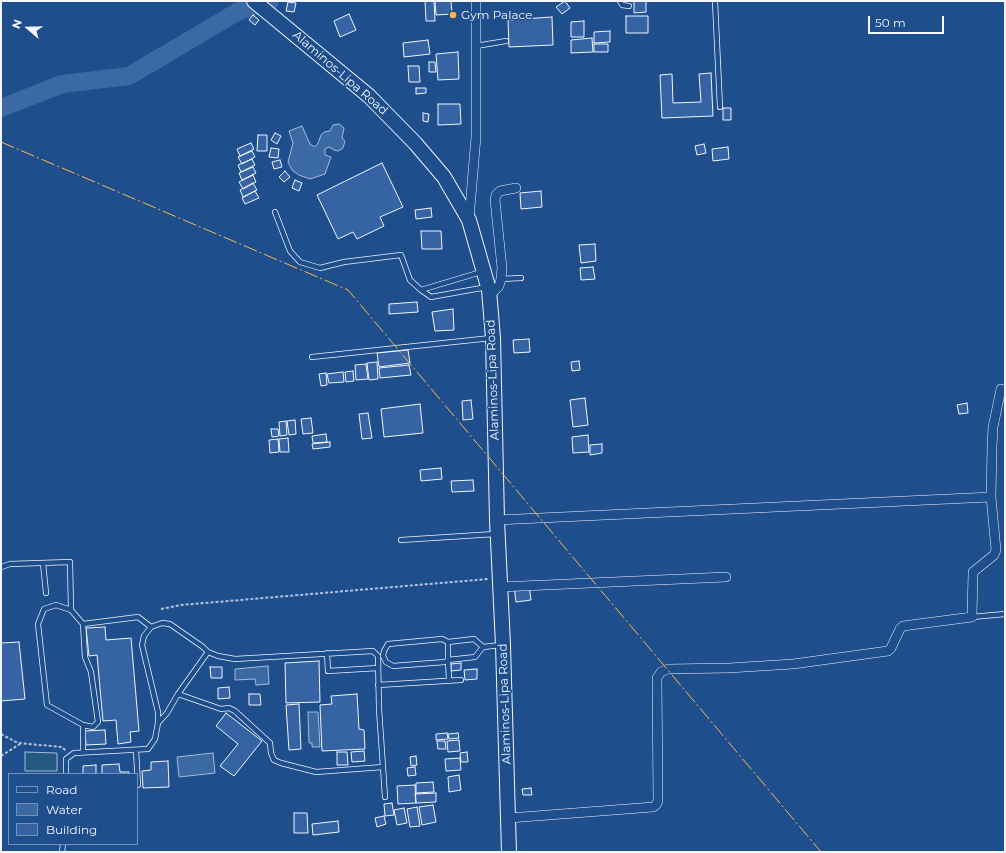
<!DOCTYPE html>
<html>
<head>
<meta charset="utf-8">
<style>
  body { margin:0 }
  #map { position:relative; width:1006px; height:853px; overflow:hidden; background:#1f4e8c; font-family:Montserrat,sans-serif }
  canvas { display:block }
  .frame { position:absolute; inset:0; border:2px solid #f2f6ff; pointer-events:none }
  .legend { position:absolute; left:8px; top:773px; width:130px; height:72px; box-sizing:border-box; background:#1f4e8c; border:1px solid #7391ba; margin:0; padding:5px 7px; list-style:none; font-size:12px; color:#f2f6ff }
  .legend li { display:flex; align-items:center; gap:8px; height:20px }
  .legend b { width:20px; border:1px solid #7391ba }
  .north { position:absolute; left:8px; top:8px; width:40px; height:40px; -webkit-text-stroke:3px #1f4e8c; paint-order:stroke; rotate:290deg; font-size:11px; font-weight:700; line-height:16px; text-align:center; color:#f2f6ff }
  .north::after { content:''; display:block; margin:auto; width:14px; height:18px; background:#f2f6ff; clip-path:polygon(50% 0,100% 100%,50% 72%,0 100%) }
  .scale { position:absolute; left:868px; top:16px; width:76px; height:18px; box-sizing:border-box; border:2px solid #f2f6ff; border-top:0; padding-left:5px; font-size:12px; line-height:14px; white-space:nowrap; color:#f2f6ff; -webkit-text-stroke:3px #1f4e8c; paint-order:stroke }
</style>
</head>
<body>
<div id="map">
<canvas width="1006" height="853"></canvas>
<div class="frame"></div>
<ul class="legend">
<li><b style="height:5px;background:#1f4e8c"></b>Road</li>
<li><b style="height:11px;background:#3b69a3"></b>Water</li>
<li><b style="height:11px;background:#3563a3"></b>Building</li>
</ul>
<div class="north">N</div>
<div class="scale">50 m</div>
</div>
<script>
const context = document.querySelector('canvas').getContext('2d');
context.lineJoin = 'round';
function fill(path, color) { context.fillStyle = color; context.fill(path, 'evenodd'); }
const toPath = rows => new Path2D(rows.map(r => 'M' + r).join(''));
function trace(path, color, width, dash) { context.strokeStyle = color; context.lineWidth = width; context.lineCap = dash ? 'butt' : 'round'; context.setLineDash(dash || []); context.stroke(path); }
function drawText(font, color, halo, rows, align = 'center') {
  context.font = font + ' Montserrat,sans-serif'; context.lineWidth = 3; context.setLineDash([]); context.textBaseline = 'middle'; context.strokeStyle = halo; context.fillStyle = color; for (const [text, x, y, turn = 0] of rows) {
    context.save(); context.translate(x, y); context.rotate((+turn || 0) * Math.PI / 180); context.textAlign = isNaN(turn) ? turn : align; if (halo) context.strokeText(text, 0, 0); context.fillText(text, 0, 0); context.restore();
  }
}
const green = toPath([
  [25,752,57,753,57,771,25,771,25,752]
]);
const water = toPath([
  [339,124,344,128,342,138,345,141,343,148,338,151,334,150,329,147,325,149,325,155,331,157,325,174,310,179,299,175,292,170,288,162,293,143,289,131,302,126,310,144,315,147,318,143,321,135,324,132,330,131,333,125,339,124],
  [268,666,269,684,256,685,255,679,235,680,235,669,268,666],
  [308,712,318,712,320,747,312,747,312,743,309,743,308,712],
  [213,753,215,773,179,777,177,757,213,753]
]);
const river = toPath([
  [1,108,62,84,129,76,237,12,270,1]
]);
const building = toPath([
  [425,1,434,1,435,21,426,21,425,1],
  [435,1,451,1,452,14,436,15,435,1],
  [565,1,570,8,562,14,556,7,565,1],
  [634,1,646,1,646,12,634,13,634,1],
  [288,2,296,3,294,12,286,11,288,2],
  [349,14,356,30,340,37,334,21,349,14],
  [253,15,259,20,255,25,249,20,253,15],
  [626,16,648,16,648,33,626,33,626,16],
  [552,17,553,45,509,47,508,20,552,17],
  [584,21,584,37,571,37,571,22,584,21],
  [610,31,610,42,594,43,594,32,610,31],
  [592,38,593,52,571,53,571,40,592,38],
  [428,40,430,54,404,57,403,43,428,40],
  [594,44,608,44,608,52,594,52,594,44],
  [458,52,459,79,438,80,436,54,458,52],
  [429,62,435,62,436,72,429,72,429,62],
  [408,66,419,66,420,82,409,82,408,66],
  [711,73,713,116,662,118,660,75,672,74,673,103,701,102,699,74,711,73],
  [416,88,426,88,426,93,416,94,416,88],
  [438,104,460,104,461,124,438,125,438,104],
  [723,108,731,108,731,120,723,120,723,108],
  [423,113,429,114,428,122,423,121,423,113],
  [275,133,281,136,277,144,271,140,275,133],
  [258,135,267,135,267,151,257,151,258,135],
  [251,143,254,149,240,156,237,149,251,143],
  [704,144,706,153,697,155,695,146,704,144],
  [728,147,729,159,713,161,712,149,728,147],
  [271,148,279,149,278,158,269,157,271,148],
  [252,151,255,157,242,164,238,157,252,151],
  [252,159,255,165,241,172,238,165,252,159],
  [280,160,282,167,274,169,272,162,280,160],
  [382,163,403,207,380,217,384,226,357,239,353,232,338,239,317,195,382,163],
  [253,167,256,173,242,180,239,173,253,167],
  [285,171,290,177,284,182,279,177,285,171],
  [253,175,256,182,243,189,239,182,253,175],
  [295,180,302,183,299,191,292,188,295,180],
  [253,183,257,190,243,197,240,190,253,183],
  [255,191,259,198,245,204,242,198,255,191],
  [541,191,542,207,521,209,520,193,541,191],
  [431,208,432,217,416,219,415,210,431,208],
  [421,231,441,231,442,249,422,249,421,231],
  [595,244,596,261,581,263,579,245,595,244],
  [593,267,595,279,581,280,580,268,593,267],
  [417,302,418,312,389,314,389,304,417,302],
  [453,309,454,330,435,331,432,312,453,309],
  [529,339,530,352,514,353,513,340,529,339],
  [408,350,410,363,379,367,377,353,408,350],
  [579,361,580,370,572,371,571,362,579,361],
  [377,362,378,379,369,380,367,363,377,362],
  [366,364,368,379,356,380,355,365,366,364],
  [409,365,411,375,380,378,379,368,409,365],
  [353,371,354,381,346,382,345,372,353,371],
  [343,372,344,382,329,383,327,374,343,372],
  [326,373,327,385,321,386,319,374,326,373],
  [585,398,588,425,573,427,570,400,585,398],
  [471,400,473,419,463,420,462,401,471,400],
  [967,403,968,413,959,414,957,405,967,403],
  [420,404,423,433,384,437,381,409,420,404],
  [368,413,372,438,362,439,359,414,368,413],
  [311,418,313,433,303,434,301,419,311,418],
  [295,420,296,434,289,435,287,421,295,420],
  [286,421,287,435,280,436,279,422,286,421],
  [271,429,278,429,279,436,272,437,271,429],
  [326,434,327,442,313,443,312,436,326,434],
  [588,435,589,452,573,453,572,437,588,435],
  [288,438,289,452,280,452,279,439,288,438],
  [278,439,279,452,270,453,269,440,278,439],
  [330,442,330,447,313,449,312,444,330,442],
  [602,444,602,453,590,455,590,445,602,444],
  [441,468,442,479,421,481,420,470,441,468],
  [473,480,474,491,452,492,451,481,473,480],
  [529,585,531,600,516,602,514,586,529,585],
  [105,627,106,640,131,638,139,731,130,732,131,742,118,744,116,720,103,721,97,655,89,656,86,628,105,627],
  [19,642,25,699,1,701,1,643,19,642],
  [319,661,320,702,286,703,285,663,319,661],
  [461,663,461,670,451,671,451,664,461,663],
  [210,667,222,667,222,678,211,678,210,667],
  [477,669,477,679,465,680,464,670,477,669],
  [229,687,230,698,218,699,218,688,229,687],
  [249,694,260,694,261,705,249,705,249,694],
  [357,694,359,729,364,730,365,749,322,751,320,705,332,704,331,696,357,694],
  [299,704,301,749,289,750,286,705,299,704],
  [226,713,262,741,234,776,220,766,238,744,216,726,226,713],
  [105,730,106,744,86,745,85,731,105,730],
  [447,733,448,739,436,740,436,734,447,733],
  [458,733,459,738,449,739,448,734,458,733],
  [459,740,460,751,448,752,447,741,459,740],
  [437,741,445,741,446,749,438,749,437,741],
  [364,751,365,761,352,762,351,752,364,751],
  [337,752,347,752,348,765,337,765,337,752],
  [467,752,468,762,461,762,460,753,467,752],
  [416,756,417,765,411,766,410,757,416,756],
  [460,758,461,770,446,771,445,759,460,758],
  [168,761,169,787,143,788,142,771,151,770,151,762,168,761],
  [119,764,120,772,129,772,129,774,102,774,102,765,119,764],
  [96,765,96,774,83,774,83,766,96,765],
  [415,767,416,775,408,776,407,768,415,767],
  [459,775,461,790,449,792,448,777,459,775],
  [433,782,434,792,416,793,416,783,433,782],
  [415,785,416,803,398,804,397,786,415,785],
  [531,788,532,795,523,795,522,789,531,788],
  [436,793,436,802,416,803,415,794,436,793],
  [392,803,394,815,385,816,384,804,392,803],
  [433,805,436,822,422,825,419,807,433,805],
  [417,807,420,826,410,827,407,809,417,807],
  [404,808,407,823,397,825,394,810,404,808],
  [294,813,307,813,308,833,294,833,294,813],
  [384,816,386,824,377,827,375,818,384,816],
  [338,821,339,832,313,835,312,824,338,821]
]);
const path = toPath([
  [161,609,181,605,488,579],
  [1,734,18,743,62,747,66,751],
  [1,756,20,744]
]);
const service = toPath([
  [620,1,622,5,629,6],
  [715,1,720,107],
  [476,46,506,41],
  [275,212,290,251,300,262,320,268,344,262,401,255,410,280,421,290,481,272],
  [501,279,521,278],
  [421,290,431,297,487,287],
  [312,357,491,338],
  [401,540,495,534],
  [43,563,46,593],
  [1,567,10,564,70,562,71,610,83,624,138,617,151,627],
  [71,610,56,605,44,609,38,624,47,705,83,725,93,727,98,722,91,672,85,657,83,624],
  [972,617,1005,614],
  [442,639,448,642,448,660,445,662,393,666,386,662,383,656,384,651,388,644,442,639],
  [448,642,474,639,483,647,501,645],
  [327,653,328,671,378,668],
  [449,680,448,660,475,657,483,647],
  [378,685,461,680],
  [178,694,208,652],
  [83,725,83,752],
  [136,750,138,785],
  [383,767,385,797],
  [66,774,66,759,74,753,148,749,155,739,158,723,158,712,142,645,144,636,151,627,162,623,170,624,203,647,208,652,218,656,235,659,373,651,378,656,379,709,383,767,316,772,281,763,274,760,271,753,270,743,235,711,229,708,221,709,178,694,167,713,158,723],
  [62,852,63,844]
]);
const minor = toPath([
  [469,219,476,137,476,1],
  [489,296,499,286,501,279,502,268,495,200,496,195,500,191,516,188],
  [497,520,991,497],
  [500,587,726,577],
  [509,818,653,807,656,805,658,801,657,678,661,672,668,669,729,668,793,664,888,651,891,648,900,629,903,626,972,617,973,572,994,555,996,550,991,497,992,447,993,427,1001,389]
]);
const primary = toPath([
  [254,1,369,96,415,143,444,177,469,220,489,290,493,338,497,520,503,645,509,852]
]);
const power = toPath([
  [1,142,348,290,821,852]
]);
const markers = [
  [453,15,4,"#ffb74d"]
];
const poiNames = [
  ["Gym Palace",461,15]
];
const streetNames = [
  ["Alaminos-Lipa Road",340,73,41],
  ["Alaminos-Lipa Road",493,380,-92],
  ["Alaminos-Lipa Road",505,704,-92]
];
fill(green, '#245a82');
trace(green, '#a8bbd7', 1);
fill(water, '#3b69a3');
trace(water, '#a8bbd7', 1);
trace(river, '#3b69a3', 18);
fill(building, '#3563a3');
trace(building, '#f2f6ff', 1);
trace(service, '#f2f6ff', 6);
trace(minor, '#f2f6ff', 10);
trace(primary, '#f2f6ff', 16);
trace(path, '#b3c4dc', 2, [3, 2]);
trace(service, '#1f4e8c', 4.5);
trace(minor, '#1f4e8c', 9);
trace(primary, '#1f4e8c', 14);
trace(power, '#ffb74d', 1, [14, 3, 2, 3]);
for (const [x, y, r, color] of markers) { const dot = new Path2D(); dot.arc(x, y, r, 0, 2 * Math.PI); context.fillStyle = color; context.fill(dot); trace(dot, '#1f4e8c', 1.5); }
drawText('12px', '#f2f6ff', '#1f4e8c', poiNames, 'left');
drawText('12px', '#f2f6ff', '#1f4e8c', streetNames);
</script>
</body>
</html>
